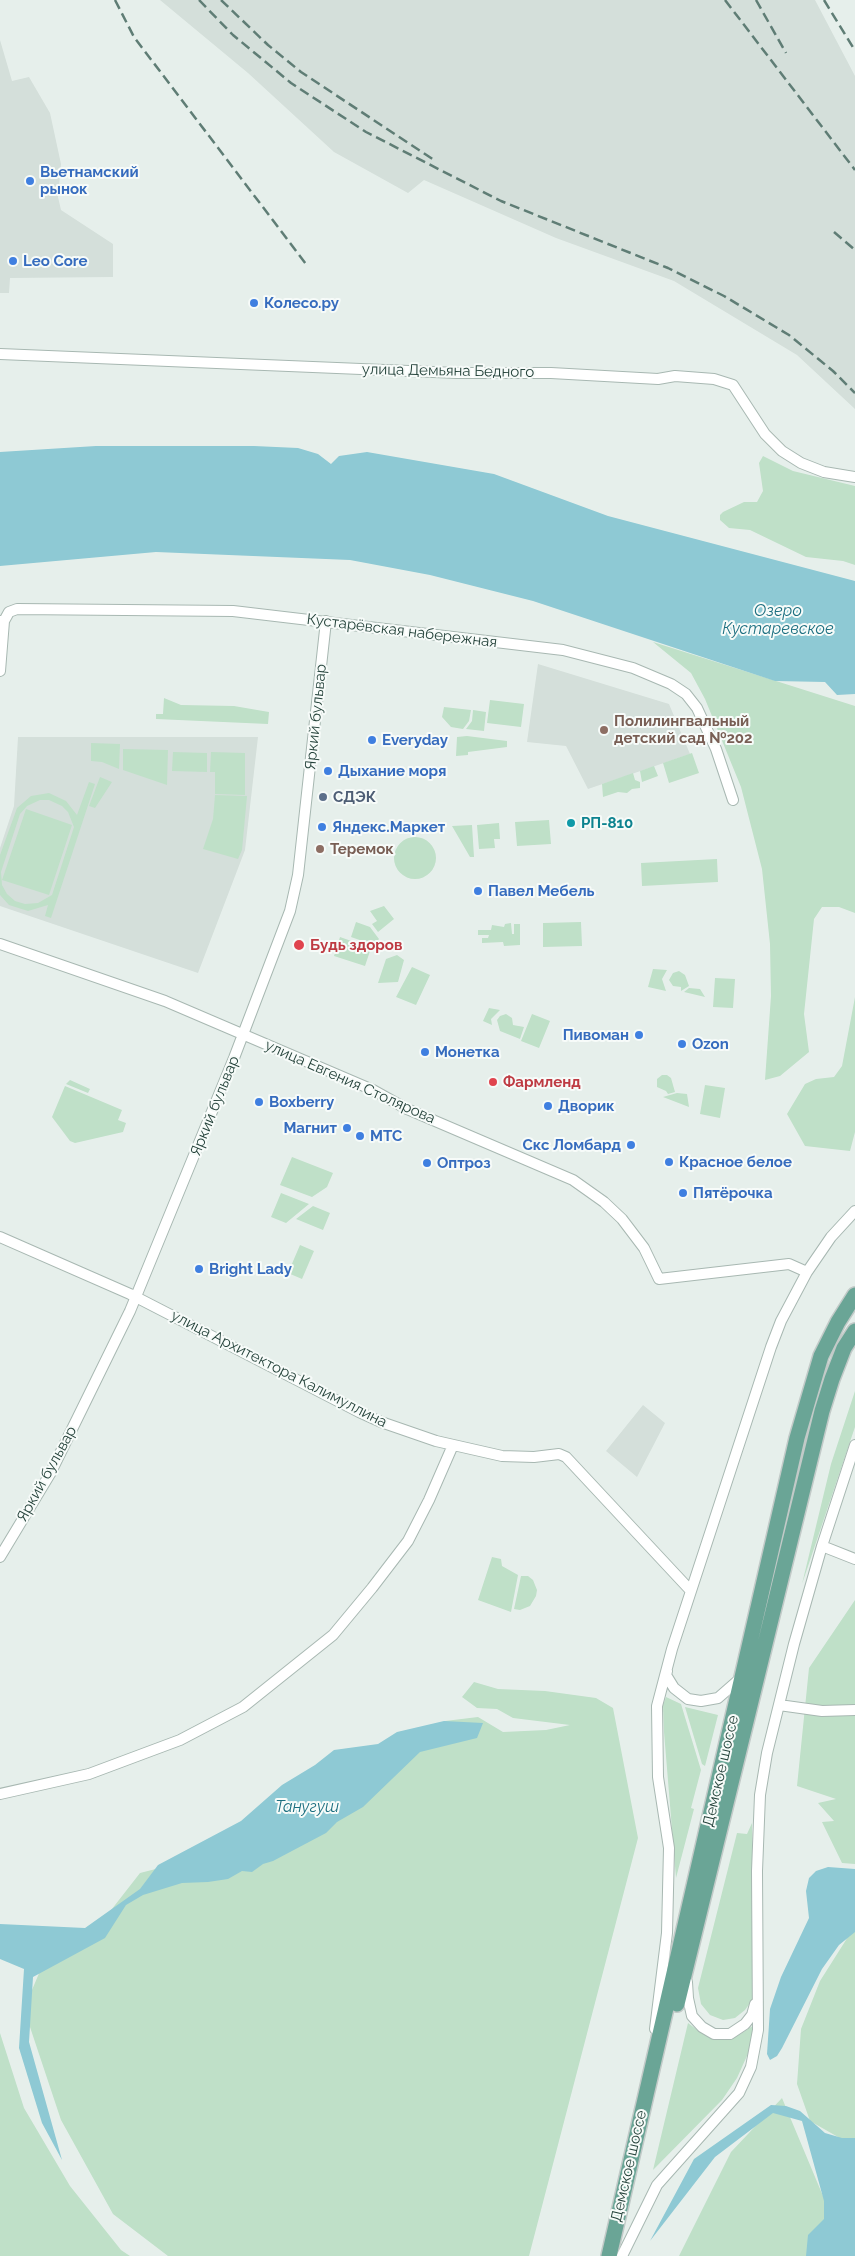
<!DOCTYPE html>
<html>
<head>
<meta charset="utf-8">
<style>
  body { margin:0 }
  canvas { display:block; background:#e6efeb }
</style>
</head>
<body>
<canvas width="855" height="2256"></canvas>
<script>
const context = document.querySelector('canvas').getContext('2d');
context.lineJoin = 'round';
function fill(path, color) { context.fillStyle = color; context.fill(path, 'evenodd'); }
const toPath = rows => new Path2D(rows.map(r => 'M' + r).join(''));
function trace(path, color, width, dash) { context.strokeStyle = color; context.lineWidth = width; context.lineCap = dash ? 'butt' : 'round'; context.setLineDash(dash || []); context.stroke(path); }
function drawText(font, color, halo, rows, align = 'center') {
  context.font = font + ' Raleway,sans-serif'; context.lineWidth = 4; context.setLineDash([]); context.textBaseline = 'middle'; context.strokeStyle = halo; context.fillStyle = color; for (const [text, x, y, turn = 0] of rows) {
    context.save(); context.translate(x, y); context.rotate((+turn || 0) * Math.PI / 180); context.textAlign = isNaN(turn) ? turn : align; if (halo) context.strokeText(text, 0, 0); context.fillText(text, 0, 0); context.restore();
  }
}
const built = toPath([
  [160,0,815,0,855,76,855,409,797,355,674,281,556,238,424,180,408,193,334,152,248,73],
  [0,40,12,81,29,77,50,113,61,164,58,197,61,210,113,244,113,277,10,278,9,293,0,293],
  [538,664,669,704,690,754,588,789,566,746,527,742],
  [18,737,258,737,245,850,198,973,0,906,0,848,14,806],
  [643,1405,665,1423,637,1477,606,1451]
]);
const green = toPath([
  [763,456,793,471,855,486,855,565,843,561,806,557,750,530,729,528,720,520,720,515,723,512,744,502,757,502,763,491,759,463],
  [653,642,855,706,855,913,839,907,822,907,814,919,804,1014,809,1052,780,1076,765,1080,771,996,770,944,762,869,741,787,705,699,691,673],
  [164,698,181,705,234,706,263,711,269,712,268,724,156,719,156,714,163,714],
  [490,700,524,704,521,727,487,723],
  [444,707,471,710,469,721,463,729,451,727,442,717],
  [473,710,486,712,484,731,466,729,472,721],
  [467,736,507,741,507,747,468,752,468,755,456,756,457,737],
  [91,743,120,744,119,769,102,762,91,761],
  [123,749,168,750,167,785,123,770],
  [173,752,207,753,207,772,172,771],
  [211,752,245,753,245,795,215,794,215,772,210,772],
  [692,753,699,773,669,783,663,763],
  [654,766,658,776,642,782,640,771],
  [633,773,635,780,640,782,640,788,632,789,627,793,618,792,603,797,602,784],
  [100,777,112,782,95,808,89,806],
  [89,782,95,784,51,918,45,916,48,905,28,911,9,905,0,895,0,855,17,808,31,796,49,793,66,801,77,815],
  [40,800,49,800,62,806,68,812,74,827,52,895,38,903,25,904,15,901,7,894,2,885,1,872,20,814,27,806],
  [215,795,247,796,242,850,238,859,203,849,213,819],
  [26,809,72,825,49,895,2,880],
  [549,820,551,844,517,846,515,822],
  [499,823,500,839,494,839,495,848,479,849,477,825],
  [472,825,474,857,470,857,452,826],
  '394 858a21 21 0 1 1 42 0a21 21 0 1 1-42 0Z',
  [717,859,718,882,642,886,641,863],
  [384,906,394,919,378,932,372,924,377,921,370,911],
  [356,922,370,927,379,939,374,945,351,937],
  [581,922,582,946,543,947,543,923],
  [511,923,512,934,514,934,514,924,520,924,520,945,504,946,503,942,482,943,482,938,488,938,489,935,478,935,478,930,491,930,492,925,504,927,505,924],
  [340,937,371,948,365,966,334,956],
  [397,955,404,960,398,982,378,983,386,959],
  [412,967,430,975,416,1005,396,997],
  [653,969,667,970,662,979,666,991,648,987],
  [679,971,685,975,689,986,681,991,681,987,673,986,669,980,673,973],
  [715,978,735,979,733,1008,713,1007],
  [689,988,700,989,705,997,684,992],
  [855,997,855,1132,850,1151,805,1146,787,1114,805,1084,816,1079,834,1077,842,1066],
  [489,1008,500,1010,491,1019,492,1025,483,1021],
  [506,1014,512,1018,513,1025,524,1027,520,1039,500,1031,497,1020,500,1016],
  [532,1014,550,1021,539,1048,521,1041],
  [662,1075,667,1075,671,1078,675,1092,668,1094,666,1091,657,1087,657,1079],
  [70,1080,90,1089,88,1093,66,1084],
  [705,1085,725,1088,720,1118,700,1114],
  [65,1086,122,1110,118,1120,126,1123,123,1132,75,1143,70,1141,52,1117],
  [677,1093,687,1094,689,1107,663,1097],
  [292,1157,333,1173,327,1187,312,1197,280,1185],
  [281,1193,309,1204,286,1223,271,1217],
  [313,1206,330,1213,323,1230,296,1219],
  [300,1245,314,1251,302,1279,288,1273],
  [855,1391,855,1427,802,1584,831,1464],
  [492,1557,501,1559,502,1566,518,1575,511,1612,478,1600],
  [521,1576,528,1576,533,1580,537,1590,536,1596,530,1606,520,1610,514,1609],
  [855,1600,855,1864,842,1863,822,1822,834,1821,818,1803,836,1799,797,1786,809,1668],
  [474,1682,498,1689,545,1691,596,1698,613,1708,638,1838,529,2256,168,2256,113,2214,61,2120,24,2009,53,1940,101,1923,140,1873,242,1847,445,1721,478,1717,503,1732,546,1730,570,1725,513,1718,497,1709,477,1708,462,1697],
  [666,1697,681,1704,701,1770,691,1808,694,1809,676,1878,664,1732,663,1705],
  [685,1707,718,1715,705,1766,702,1764],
  [752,1823,753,1999,745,2010,735,2018,723,2020,710,2015,701,2004,698,1988,737,1833,747,1834],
  [851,1932,855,1932,855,2140,845,2141,810,2121,797,2084,801,2029,820,1981],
  [688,2023,700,2032,715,2038,739,2035,754,2025,751,2047,737,2078,722,2100,653,2170],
  [0,2033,24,2108,70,2186,121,2250,130,2256,0,2256],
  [782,2098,828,2208,822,2236,807,2256,679,2256,731,2152]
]);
const water = toPath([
  [96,446,254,446,298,448,318,454,331,464,339,456,367,452,494,474,608,516,855,581,855,694,837,695,825,682,775,681,533,601,430,575,350,560,156,552,0,566,0,452],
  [444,1721,483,1723,477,1738,420,1752,363,1807,337,1822,326,1833,273,1861,263,1864,252,1872,242,1871,228,1879,208,1882,182,1883,143,1895,126,1905,105,1938,33,1977,29,2042,62,2160,42,2123,19,2048,24,1969,0,1959,0,1924,85,1928,140,1889,158,1865,241,1821,282,1785,315,1765,334,1750,378,1744,397,1732],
  [828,1867,855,1869,855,1932,839,1945,822,1969,782,2048,777,2056,770,2060,767,2054,770,2009,781,1977,809,1918,806,1891,809,1878,816,1871],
  [771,2105,786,2106,800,2111,825,2133,842,2138,855,2138,855,2256,806,2256,808,2235,824,2219,824,2201,802,2121,773,2113,715,2157,650,2241,694,2159]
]);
const minor = toPath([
  [0,354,457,373,551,373,658,379,675,376,714,379,733,385,765,434,782,451,801,463,824,472,855,477],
  [0,621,4,621,9,612,17,609,233,611,563,650,633,668,671,684,686,694,697,708,716,749,733,800],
  [0,671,4,621],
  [0,944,165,1001,373,1090,407,1109,573,1180,604,1202,622,1219,644,1248,659,1279,789,1264,807,1272],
  [0,1237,130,1294,359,1412,381,1422,436,1441,502,1456,534,1457,559,1454,566,1457,691,1591],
  [822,1546,855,1559],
  [0,1557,50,1474,130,1311,234,1058,290,911,298,875,326,621],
  [667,1671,666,1675,674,1688,688,1699,701,1701,718,1698,742,1677],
  [779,1705,822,1711,855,1710],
  [0,1794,89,1774,180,1740,243,1707,333,1635,372,1588,408,1541,429,1500,453,1445],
  [687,1982,688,1998,692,2016,702,2027,714,2034,730,2034,745,2024,752,2015,755,2004],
  [655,2029,667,1933,669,1848,658,1777,657,1706,672,1649,771,1347,781,1321,807,1272,831,1237,855,1211],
  [622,2256,657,2185,739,2093,751,2067,758,2030,757,1871,760,1795,767,1753,794,1644,822,1546,855,1445]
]);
const primary = toPath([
  [677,2004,822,1411,832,1379,844,1348,855,1331],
  [609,2256,797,1438,821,1356,838,1322,855,1295]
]);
const rail = toPath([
  [115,0,134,37,306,264],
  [199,0,233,35,291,83,366,132,501,201,668,268,724,296,789,335,833,371,855,393],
  [221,0,268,45,301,72,434,160],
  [725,0,855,170],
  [756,0,786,53],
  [824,0,854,49],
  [834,232,855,250]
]);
const markers = [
  [30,181,5,"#3f7fe0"],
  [13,261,5,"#3f7fe0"],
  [254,303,5,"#3f7fe0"],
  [604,730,5,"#8d6e63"],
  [372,740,5,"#3f7fe0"],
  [328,771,5,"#3f7fe0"],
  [323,797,5,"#5c6f8a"],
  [571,823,5,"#0f9aa8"],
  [322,827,5,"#3f7fe0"],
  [320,849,5,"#8d6e63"],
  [478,891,5,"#3f7fe0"],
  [299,945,6,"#e0444e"],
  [639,1035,5,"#3f7fe0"],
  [682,1044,5,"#3f7fe0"],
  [425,1052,5,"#3f7fe0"],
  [493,1082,5,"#e0444e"],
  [259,1102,5,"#3f7fe0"],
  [548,1106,5,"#3f7fe0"],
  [347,1128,5,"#3f7fe0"],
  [360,1136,5,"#3f7fe0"],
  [631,1145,5,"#3f7fe0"],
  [669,1162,5,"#3f7fe0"],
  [427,1163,5,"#3f7fe0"],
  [683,1193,5,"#3f7fe0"],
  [199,1269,5,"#3f7fe0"]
];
const shopNames = [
  ["Вьетнамский",40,172],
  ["рынок",40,189],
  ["Leo Core",23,261],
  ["Колесо.ру",264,303],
  ["Everyday",382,740],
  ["Дыхание моря",338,771],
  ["Яндекс.Маркет",332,827],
  ["Павел Мебель",488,891],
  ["Пивоман",629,1035,"right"],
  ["Ozon",692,1044],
  ["Монетка",435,1052],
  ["Boxberry",269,1102],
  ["Дворик",558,1106],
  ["Магнит",337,1128,"right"],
  ["МТС",370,1136],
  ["Скс Ломбард",621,1145,"right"],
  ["Красное белое",679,1162],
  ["Оптроз",437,1163],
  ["Пятёрочка",693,1193],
  ["Bright Lady",209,1269]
];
const streetNames = [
  ["улица Демьяна Бедного",448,371,1],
  ["Кустарёвская набережная",402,631,7],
  ["Яркий бульвар",316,717,-84],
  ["улица Евгения Столярова",350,1082,24],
  ["Яркий бульвар",215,1106,-68],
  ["улица Архитектора Калимуллина",279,1369,27],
  ["Яркий бульвар",47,1474,-61],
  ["Демское шоссе",721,1771,-77],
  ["Демское шоссе",629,2166,-77]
];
const educationNames = [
  ["Полилингвальный",614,721],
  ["детский сад №202",614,738],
  ["Теремок",330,849]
];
const serviceNames = [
  ["СДЭК",333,797]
];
const cultureNames = [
  ["РП-810",581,823]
];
const healthNames = [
  ["Будь здоров",310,945],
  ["Фармленд",503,1082]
];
const waterNames = [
  ["Озеро",778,611],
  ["Кустаревское",778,629],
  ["Танугуш",307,1807]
];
fill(built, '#d4dfda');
fill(green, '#bfe0c8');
fill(water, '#8ec9d4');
trace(minor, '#a8b8b2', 12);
trace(primary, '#c2cac8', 18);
trace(minor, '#fff', 10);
trace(primary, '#6aa596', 15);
trace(rail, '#5f7d75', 2.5, [10, 5]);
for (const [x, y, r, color] of markers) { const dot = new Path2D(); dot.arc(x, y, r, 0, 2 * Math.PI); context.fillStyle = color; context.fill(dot); trace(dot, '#f7fbf9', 2); }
drawText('bold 15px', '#366cbe', '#f7fbf9', shopNames, 'left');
drawText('15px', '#24423a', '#f7fbf9', streetNames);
drawText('bold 15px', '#785e54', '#f7fbf9', educationNames, 'left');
drawText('bold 15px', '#4e5e75', '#f7fbf9', serviceNames, 'left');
drawText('bold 15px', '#0d838f', '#f7fbf9', cultureNames, 'left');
drawText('bold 15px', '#be3a42', '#f7fbf9', healthNames, 'left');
drawText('italic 16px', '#1c6f80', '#f7fbf9', waterNames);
</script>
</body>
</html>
